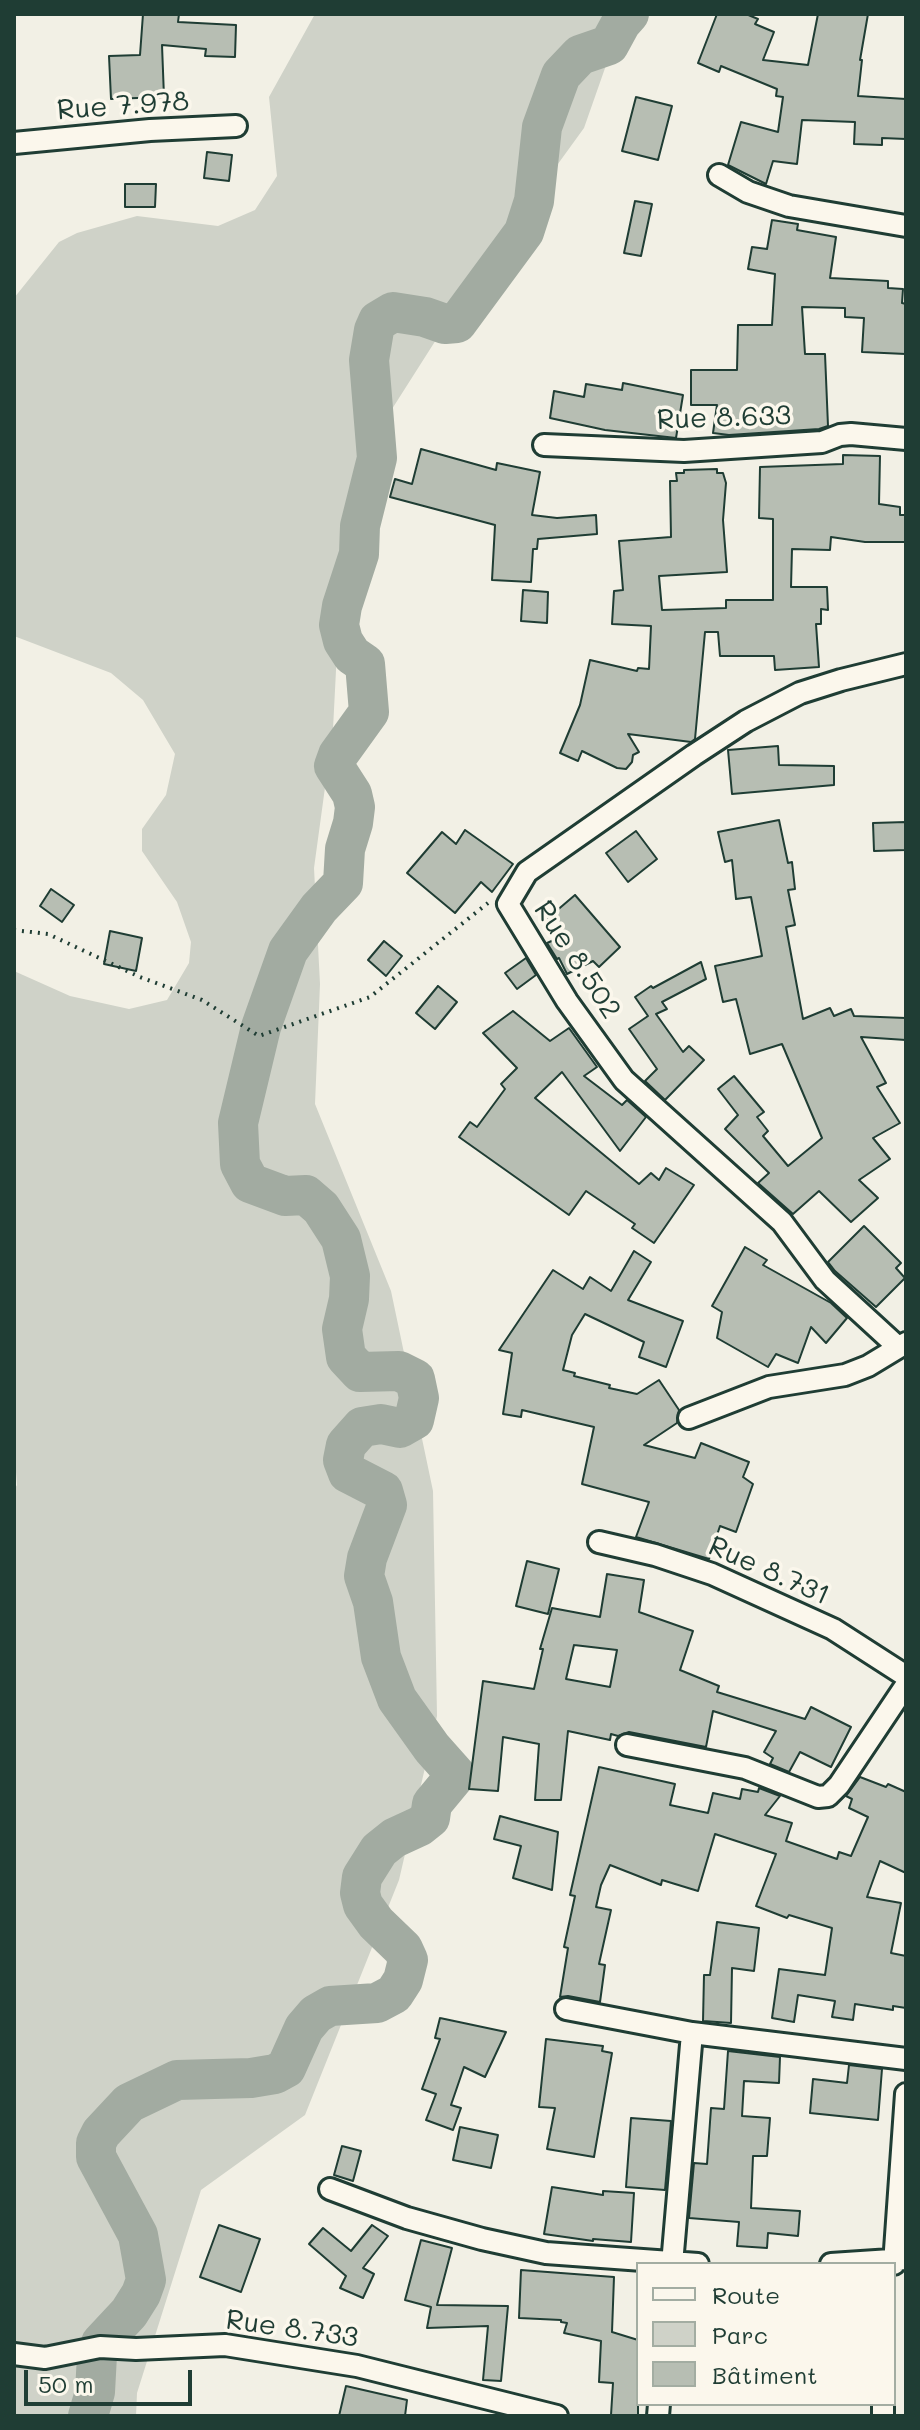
<!DOCTYPE html>
<html>
<head>
<meta charset="utf-8">
<style>
  body { margin:0 }
  #map { position:relative; width:920px; height:2430px; overflow:hidden; background:#f2f0e5; font-family:Mali,sans-serif }
  canvas { display:block }
  .frame { position:absolute; inset:0; border:16px solid #1f3d34; pointer-events:none }
  .legend { position:absolute; left:636px; top:2262px; width:260px; height:144px; box-sizing:border-box; background:#fbf7ec; border:2px solid #a3ada2; margin:0; padding:10px 14px; list-style:none; font-size:24px; color:#1f3d34 }
  .legend li { display:flex; align-items:center; gap:16px; height:40px }
  .legend b { width:40px; border:2px solid #a3ada2 }
  .scale { position:absolute; left:24px; top:2370px; width:168px; height:36px; box-sizing:border-box; border:4px solid #1f3d34; border-top:0; padding-left:10px; font-size:24px; line-height:28px; white-space:nowrap; color:#1f3d34; -webkit-text-stroke:6px #fbf7ec; paint-order:stroke }
</style>
</head>
<body>
<div id="map">
<canvas width="920" height="2430"></canvas>
<div class="frame"></div>
<ul class="legend">
<li><b style="height:10px;background:#fbf7ec"></b>Route</li>
<li><b style="height:22px;background:#cfd2c8"></b>Parc</li>
<li><b style="height:22px;background:#b7beb3"></b>Bâtiment</li>
</ul>
<div class="scale">50 m</div>
</div>
<script>
const context = document.querySelector('canvas').getContext('2d');
context.lineJoin = 'round';
function fill(path, color) { context.fillStyle = color; context.fill(path, 'evenodd'); }
const toPath = rows => new Path2D(rows.map(r => 'M' + r).join(''));
function trace(path, color, width, dash) { context.strokeStyle = color; context.lineWidth = width; context.lineCap = dash ? 'butt' : 'round'; context.setLineDash(dash || []); context.stroke(path); }
function drawText(font, color, halo, rows, align = 'center') {
  context.font = font + ' Mali,sans-serif'; context.lineWidth = 7; context.setLineDash([]); context.textBaseline = 'middle'; context.strokeStyle = halo; context.fillStyle = color; for (const [text, x, y, turn = 0] of rows) {
    context.save(); context.translate(x, y); context.rotate((+turn || 0) * Math.PI / 180); context.textAlign = isNaN(turn) ? turn : align; if (halo) context.strokeText(text, 0, 0); context.fillText(text, 0, 0); context.restore();
  }
}
const green = toPath([
  [315,14,624,14,584,128,476,277,392,409,342,553,333,729,314,868,320,984,315,1104,391,1291,433,1491,437,1716,399,1880,305,2115,201,2190,137,2393,136,2416,14,2416,14,1490,17,1485,14,1446,14,971,70,996,129,1009,167,1000,189,963,191,942,177,902,142,851,142,829,166,795,175,754,143,700,111,673,14,636,14,298,59,242,77,233,137,216,218,226,255,210,277,176,269,97]
]);
const river = toPath([
  [88,2416,95,2392,97,2355,101,2343,129,2313,141,2294,146,2280,138,2235,96,2157,96,2143,101,2133,129,2103,177,2080,251,2078,275,2074,286,2068,304,2028,316,2014,330,2006,377,2003,394,1994,403,1980,408,1960,403,1949,376,1923,363,1905,360,1893,362,1877,379,1850,394,1838,420,1826,430,1818,432,1804,456,1775,432,1748,397,1699,381,1657,373,1602,364,1576,367,1558,387,1505,383,1491,348,1473,343,1460,346,1445,362,1427,381,1424,400,1428,414,1420,419,1398,415,1379,399,1371,360,1372,346,1357,342,1329,349,1299,350,1276,341,1239,321,1208,306,1195,285,1196,250,1183,240,1164,238,1123,261,1027,288,951,319,908,343,883,345,849,353,823,355,807,352,794,334,766,338,755,369,712,365,664,352,655,343,641,339,625,342,606,359,554,360,526,377,458,369,360,374,330,378,321,393,312,425,317,445,324,457,323,524,232,534,201,542,127,561,75,580,55,609,45,621,23,629,14]
]);
const building = toPath([
  [143,14,179,14,178,22,236,25,235,57,205,56,206,49,162,45,164,97,111,99,109,56,140,55,143,14],
  [717,14,746,14,758,19,755,24,774,32,763,60,808,65,818,14,868,14,860,60,862,60,858,96,906,99,906,139,882,138,882,145,854,144,855,122,802,120,797,164,773,161,766,184,728,165,741,122,778,132,783,97,776,96,777,89,721,66,719,72,698,63,717,14],
  [636,97,672,106,658,160,622,151,636,97],
  [207,152,232,155,229,181,204,178,207,152],
  [125,184,156,184,155,207,125,207,125,184],
  [635,201,652,204,641,256,624,253,635,201],
  [772,220,798,224,797,230,836,237,830,278,888,281,888,288,903,289,902,303,906,304,906,354,862,352,864,318,845,317,845,308,802,307,805,354,825,354,828,426,819,429,729,435,713,433,717,405,691,405,691,370,737,370,738,325,772,325,775,274,748,269,752,247,767,249,772,220],
  [623,383,683,395,676,438,605,430,550,418,554,391,584,397,586,384,622,390,623,383],
  [421,449,496,470,497,463,540,472,532,515,557,518,596,515,597,534,538,539,537,549,533,549,531,582,492,580,495,525,390,497,395,479,412,484,421,449],
  [843,455,880,456,879,504,900,507,900,515,906,515,906,542,865,542,831,537,830,550,792,549,791,587,827,587,828,610,821,609,821,624,816,624,819,667,775,670,774,656,720,656,718,632,705,632,695,739,691,742,628,734,639,752,633,755,632,762,626,769,617,768,582,751,578,761,560,753,580,705,590,660,637,671,638,668,649,669,651,626,612,624,614,591,623,590,619,541,671,537,670,481,677,481,676,473,684,473,684,470,717,469,717,473,723,473,726,483,723,520,727,572,659,576,662,610,726,608,726,600,773,600,773,519,759,518,760,467,843,464,843,455],
  [523,590,548,592,547,623,521,621,523,590],
  [778,746,779,765,834,766,834,785,732,794,728,750,778,746],
  [779,820,788,863,792,862,795,889,788,890,795,925,786,927,803,1019,830,1008,834,1016,851,1009,854,1016,906,1018,906,1040,861,1037,886,1083,877,1087,900,1123,873,1138,890,1159,859,1180,878,1198,851,1222,819,1191,793,1214,758,1183,769,1173,725,1129,738,1115,718,1089,734,1076,764,1112,757,1117,768,1131,763,1136,788,1166,822,1138,782,1044,750,1054,736,999,723,1002,715,966,762,956,751,897,736,899,732,860,725,862,718,832,779,820],
  [906,822,906,850,874,851,873,823,906,822],
  [465,830,513,864,492,892,481,882,455,913,407,873,442,832,456,844,465,830],
  [636,831,657,859,628,882,606,853,636,831],
  [51,889,74,905,62,922,40,906,51,889],
  [575,895,620,947,599,967,593,961,567,974,559,958,557,959,547,943,561,937,548,918,575,895],
  [110,931,142,938,136,971,104,964,110,931],
  [384,941,402,956,386,976,368,960,384,941],
  [526,958,536,975,517,989,505,973,526,958],
  [701,962,706,979,662,1002,667,1009,656,1014,683,1052,689,1046,704,1060,665,1100,645,1081,657,1069,629,1029,648,1016,635,997,651,986,653,988,701,962],
  [438,986,457,1002,435,1029,416,1013,438,986],
  [513,1011,550,1041,569,1028,597,1067,584,1076,622,1105,627,1100,646,1117,620,1151,562,1072,535,1098,639,1184,651,1173,659,1180,666,1168,694,1185,654,1243,632,1228,635,1224,586,1191,569,1215,459,1137,470,1122,477,1127,505,1089,501,1084,517,1068,483,1033,513,1011],
  [864,1226,901,1263,896,1268,905,1278,876,1307,835,1271,828,1262,864,1226],
  [745,1247,767,1260,763,1265,831,1303,847,1318,826,1343,811,1327,798,1363,776,1354,768,1367,717,1338,722,1312,712,1306,745,1247],
  [634,1251,651,1262,628,1300,683,1321,666,1367,639,1357,644,1342,585,1314,572,1335,563,1370,575,1373,574,1376,610,1385,609,1388,637,1394,659,1380,679,1410,677,1423,644,1445,695,1458,701,1443,749,1462,743,1477,753,1484,736,1532,720,1526,709,1559,636,1537,649,1502,582,1484,594,1427,522,1410,521,1417,503,1414,512,1353,499,1350,553,1270,583,1289,590,1277,611,1291,634,1251],
  [527,1561,559,1569,548,1614,516,1606,527,1561],
  [607,1574,644,1580,639,1612,693,1631,680,1670,719,1686,717,1692,805,1719,811,1707,851,1727,831,1767,800,1752,789,1772,770,1764,773,1758,764,1752,776,1731,713,1711,706,1747,629,1732,618,1736,611,1734,610,1740,568,1731,561,1800,535,1800,539,1744,503,1737,498,1791,469,1789,483,1681,534,1689,543,1649,540,1649,552,1608,600,1617,607,1574],
  [574,1645,617,1650,610,1687,566,1679,574,1645],
  [599,1767,675,1784,670,1805,708,1813,713,1793,740,1799,742,1789,758,1792,759,1788,780,1796,765,1815,792,1823,786,1841,837,1859,839,1852,851,1856,868,1817,849,1808,852,1799,846,1796,860,1777,886,1787,888,1784,906,1792,906,1873,880,1861,867,1897,901,1903,891,1953,906,1956,906,2008,893,2006,893,2010,855,2004,853,2020,832,2017,835,2001,798,1995,794,2022,772,2018,779,1969,825,1975,832,1928,789,1915,787,1918,756,1906,776,1854,715,1834,698,1891,662,1880,661,1885,610,1865,601,1885,596,1907,611,1910,599,1964,605,1965,600,2002,568,1996,560,1997,568,1948,564,1947,575,1896,570,1895,599,1767],
  [500,1816,558,1832,552,1890,513,1878,521,1846,494,1839,500,1816],
  [717,1922,759,1928,754,1971,732,1968,731,2023,703,2021,704,1975,710,1975,717,1922],
  [440,2018,506,2032,485,2077,464,2067,451,2105,461,2108,453,2130,426,2120,436,2094,422,2089,440,2039,435,2038,440,2018],
  [546,2039,603,2046,602,2051,612,2053,594,2157,547,2149,555,2108,539,2107,546,2039],
  [728,2051,780,2057,779,2083,744,2081,742,2116,770,2118,767,2156,753,2156,751,2208,800,2211,798,2236,768,2233,767,2248,737,2246,739,2222,689,2218,694,2163,707,2164,711,2108,724,2109,728,2051],
  [849,2065,882,2069,878,2120,810,2113,813,2079,847,2083,849,2065],
  [631,2118,671,2121,665,2190,626,2187,631,2118],
  [460,2127,498,2135,491,2168,453,2160,460,2127],
  [342,2146,361,2151,353,2181,334,2175,342,2146],
  [552,2187,603,2195,603,2191,634,2193,631,2242,593,2239,593,2241,544,2234,552,2187],
  [219,2225,260,2239,241,2292,200,2277,219,2225],
  [372,2225,388,2236,363,2268,374,2274,363,2298,340,2288,346,2276,309,2244,323,2228,351,2251,372,2225],
  [421,2240,452,2248,437,2305,508,2306,501,2381,483,2380,488,2326,427,2328,431,2307,405,2300,421,2240],
  [521,2270,614,2277,612,2332,638,2340,638,2416,611,2415,613,2383,599,2382,601,2341,564,2333,567,2323,561,2322,561,2320,519,2318,521,2270],
  [346,2386,407,2400,405,2416,339,2416,346,2386]
]);
const path = toPath([
  [14,930,48,934,140,977,202,1000,259,1036,370,997,488,903]
]);
const street = toPath([
  [14,143,150,130,236,126],
  [719,175,748,192,789,206,906,226],
  [544,445,684,451,822,442,840,435,851,434,906,439],
  [898,1347,825,1280,782,1222,624,1080,567,1001,508,904,527,872,694,755,746,721,800,693,841,680,906,664],
  [689,1418,769,1387,845,1375,868,1366,906,1343],
  [599,1542,655,1555,712,1574,833,1629,906,1676],
  [627,1745,745,1768,818,1797,828,1796,839,1785,906,1685],
  [566,2009,692,2033,672,2264],
  [692,2033,906,2059],
  [330,2189,407,2218,482,2239,546,2253,698,2264],
  [831,2264,906,2259],
  [894,2264,906,2094],
  [14,2354,45,2358,100,2347,136,2349,225,2345,357,2366,557,2416],
  [658,2416,659,2404],
  [883,2416,883,2404]
]);
const streetNames = [
  ["Rue 7.978",123,106,-4],
  ["Rue 8.633",724,418,-2],
  ["Rue 8.502",577,960,57],
  ["Rue 8.731",769,1571,24],
  ["Rue 8.733",292,2329,8]
];
fill(green, '#cfd2c8');
trace(river, '#a2aba1', 40);
fill(building, '#b7beb3');
trace(building, '#1f3d34', 2);
trace(street, '#1f3d34', 26);
trace(path, '#1f3d34', 4, [2, 6]);
trace(street, '#fbf7ec', 20);
drawText('28px', '#1f3d34', '#fbf7ec', streetNames);
</script>
</body>
</html>
